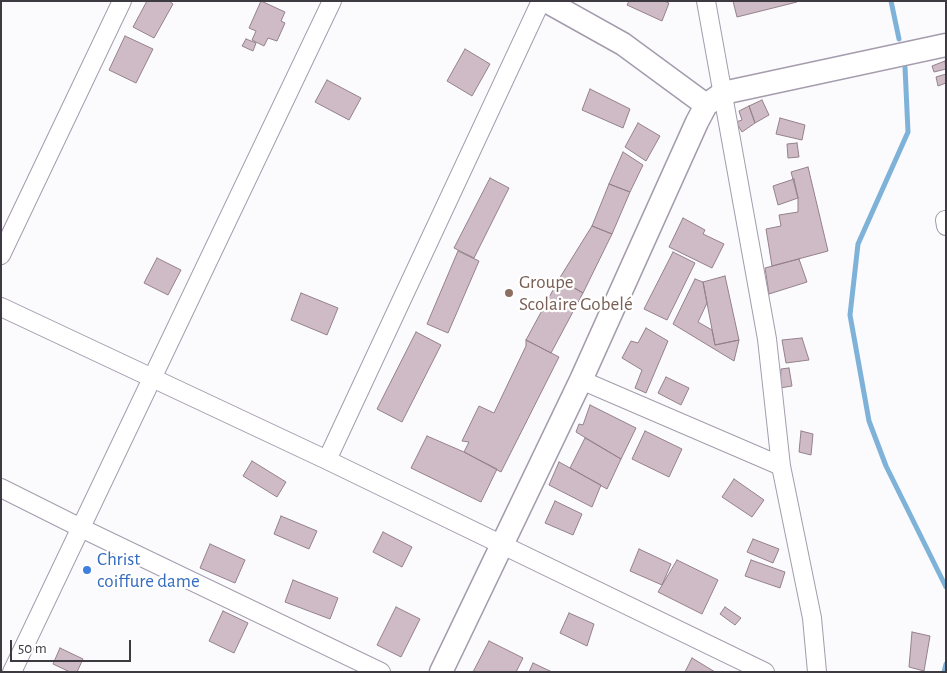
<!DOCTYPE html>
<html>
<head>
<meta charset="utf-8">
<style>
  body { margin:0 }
  #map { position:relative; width:947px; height:673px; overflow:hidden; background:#fbfafd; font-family:"Alegreya Sans",sans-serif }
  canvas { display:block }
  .frame { position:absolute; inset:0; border:2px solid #3d3a41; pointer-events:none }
  .scale { position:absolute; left:10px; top:640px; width:121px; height:22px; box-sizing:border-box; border:2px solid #3d3a41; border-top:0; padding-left:6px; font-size:15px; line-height:18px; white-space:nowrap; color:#3d3a41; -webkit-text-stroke:4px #fff; paint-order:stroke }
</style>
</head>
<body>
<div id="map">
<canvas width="947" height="673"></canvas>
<div class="frame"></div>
<div class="scale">50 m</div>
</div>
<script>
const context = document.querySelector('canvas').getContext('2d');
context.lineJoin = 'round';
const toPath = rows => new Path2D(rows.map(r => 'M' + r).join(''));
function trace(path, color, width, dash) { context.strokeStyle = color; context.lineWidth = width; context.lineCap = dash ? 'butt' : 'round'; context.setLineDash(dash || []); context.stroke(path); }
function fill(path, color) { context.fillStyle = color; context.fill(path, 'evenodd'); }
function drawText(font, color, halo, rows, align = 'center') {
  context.font = font + ' "Alegreya Sans",sans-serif'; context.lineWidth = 4.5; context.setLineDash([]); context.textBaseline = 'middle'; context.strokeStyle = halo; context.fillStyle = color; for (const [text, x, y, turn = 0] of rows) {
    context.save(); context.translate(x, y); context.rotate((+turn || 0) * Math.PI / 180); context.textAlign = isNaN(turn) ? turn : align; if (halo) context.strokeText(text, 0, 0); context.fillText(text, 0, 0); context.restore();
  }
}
const stream = toPath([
  [891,1,899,39],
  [905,67,908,132,858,244,850,315,869,421,886,466,946,587],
  [944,672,946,664]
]);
const building = toPath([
  [147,1,169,1,173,4,154,38,133,27,147,1],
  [261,1,285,12,281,21,285,23,277,41,268,38,264,46,252,40,256,31,249,28,261,1],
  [629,1,664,1,669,3,662,21,627,5,629,1],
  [733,1,797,1,797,2,737,17,733,1],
  [125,36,153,49,136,83,109,70,125,36],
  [246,39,256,43,253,51,242,46,246,39],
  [465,49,490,64,472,96,447,81,465,49],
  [945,61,946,69,934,72,932,66,945,61],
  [946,74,946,83,938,86,936,77,946,74],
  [327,80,361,98,349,120,315,102,327,80],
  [590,89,630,109,623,128,582,110,590,89],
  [762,100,769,115,755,123,749,106,762,100],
  [749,106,755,123,742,132,736,122,742,120,739,111,749,106],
  [780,118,805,125,802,140,776,134,780,118],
  [638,123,660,136,646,161,625,147,638,123],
  [797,143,799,157,788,158,787,144,797,143],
  [623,152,643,165,630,192,609,184,623,152],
  [808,167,828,251,772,266,766,229,781,226,779,215,798,212,798,198,791,172,808,167],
  [490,178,509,188,474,258,454,248,490,178],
  [794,179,798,198,778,205,773,186,794,179],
  [609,184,630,192,612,234,592,226,609,184],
  [683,218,705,230,703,234,724,244,712,268,669,247,683,218],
  [592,226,612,234,583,293,559,279,592,226],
  [458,251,479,261,448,333,427,324,458,251],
  [673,252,695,263,667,320,644,309,673,252],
  [157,258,181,270,168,295,144,283,157,258],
  [799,259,807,282,769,294,765,268,799,259],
  [725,276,739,340,715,345,703,282,725,276],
  [559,279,583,293,551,353,526,340,559,279],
  [695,279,703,282,707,303,698,322,712,330,715,345,739,340,734,361,673,324,695,279],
  [301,293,338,308,327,335,291,320,301,293],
  [646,328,668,341,646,393,635,388,642,370,622,358,631,341,638,343,646,328],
  [416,332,441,345,402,422,377,409,416,332],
  [802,338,809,360,786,363,782,340,802,338],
  [526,340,559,357,501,472,464,452,469,442,462,441,479,406,494,413,526,346,526,340],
  [789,368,792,386,780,388,781,369,789,368],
  [666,377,689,388,681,405,658,393,666,377],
  [590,405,636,428,621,459,576,432,579,424,583,425,590,405],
  [645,431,682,449,669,477,632,459,645,431],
  [801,431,813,434,811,455,799,452,801,431],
  [427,436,464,452,497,469,481,502,411,468,427,436],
  [585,438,621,459,607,489,570,468,585,438],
  [252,461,286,482,277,497,243,476,252,461],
  [559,462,601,485,592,507,549,485,559,462],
  [734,479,764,500,752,517,722,497,734,479],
  [555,501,582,514,573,535,545,523,555,501],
  [281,516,317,531,309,549,274,534,281,516],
  [383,532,412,547,402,567,373,552,383,532],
  [753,539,779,549,773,563,747,552,753,539],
  [210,544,245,560,235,583,200,568,210,544],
  [639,549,671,564,662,585,630,571,639,549],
  [677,560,718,580,702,614,658,592,677,560],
  [751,560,785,572,780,588,745,576,751,560],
  [293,580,338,598,330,619,285,602,293,580],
  [396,607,420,619,401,657,377,645,396,607],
  [725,607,741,618,735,625,720,614,725,607],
  [223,611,248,623,234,653,209,641,223,611],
  [569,613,594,624,587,646,560,633,569,613],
  [912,632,930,636,924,671,909,667,912,632],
  [489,641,523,658,516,672,473,672,489,641],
  [60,648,83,659,77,672,70,672,53,664,60,648],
  [692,658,715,672,685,672,692,658],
  [533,663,552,672,529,672,533,663]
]);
const minor = toPath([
  [706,1,767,339,781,466,812,618,817,672],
  [945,220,946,226],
  [1,255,122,1],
  [1,307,327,460,765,672],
  [581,380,781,466],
  [327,460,541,1],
  [1,488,81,528,381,672],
  [12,672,332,1]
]);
const tertiary = toPath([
  [546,1,623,44,706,105],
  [441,672,581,380,697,122,706,105,723,93,946,45]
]);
const markers = [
  [509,293,5,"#8d6e63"],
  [87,570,5,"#3f7fe0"]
];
const educationNames = [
  ["Groupe",519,282],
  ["Scolaire Gobelé",519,304]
];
const shopNames = [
  ["Christ",97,559],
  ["coiffure dame",97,581]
];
trace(stream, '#7fb2d8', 5);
fill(building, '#cfbbc5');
trace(building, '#94818b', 1);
trace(minor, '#a49cad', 20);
trace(tertiary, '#a49cad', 25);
trace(minor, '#fff', 18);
trace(tertiary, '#fff', 22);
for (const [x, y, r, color] of markers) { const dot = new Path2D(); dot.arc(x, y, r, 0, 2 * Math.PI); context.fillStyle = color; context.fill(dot); trace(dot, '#fff', 2); }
drawText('19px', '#785e54', '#fff', educationNames, 'left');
drawText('19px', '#366cbe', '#fff', shopNames, 'left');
</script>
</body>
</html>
